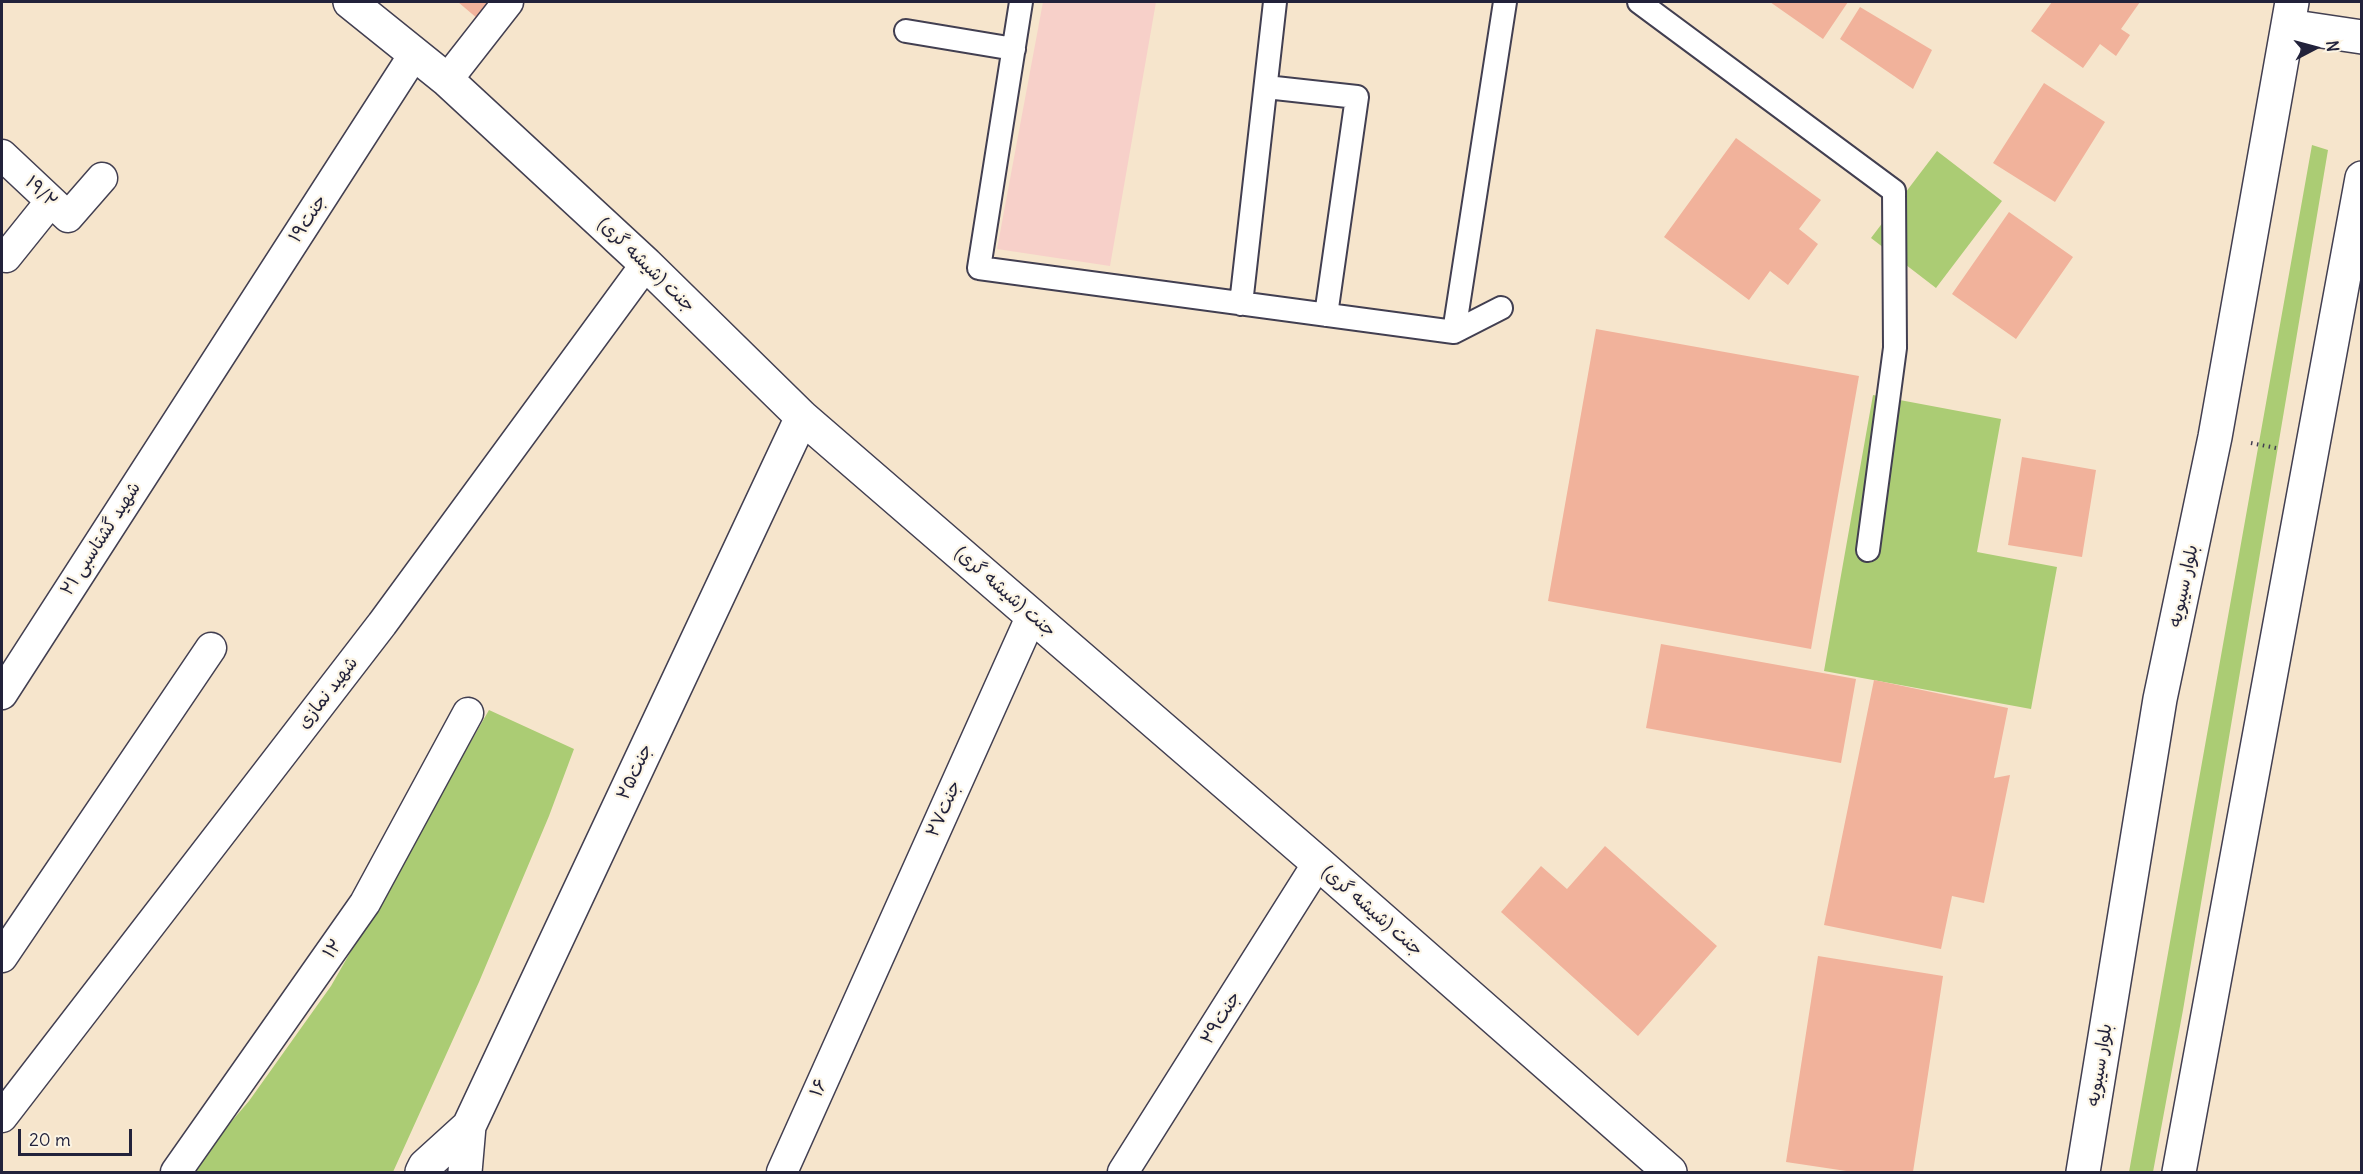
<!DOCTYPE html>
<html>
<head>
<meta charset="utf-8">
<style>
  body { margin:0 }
  #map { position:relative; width:2363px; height:1174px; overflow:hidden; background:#f6e5cc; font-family:Delius,sans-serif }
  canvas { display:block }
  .frame { position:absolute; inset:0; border:3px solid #22223b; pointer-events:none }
  .north { position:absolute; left:2285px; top:18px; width:60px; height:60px; -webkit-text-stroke:4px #fcf5e5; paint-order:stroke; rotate:84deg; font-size:16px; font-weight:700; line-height:24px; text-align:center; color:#22223b }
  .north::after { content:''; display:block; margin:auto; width:21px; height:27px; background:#22223b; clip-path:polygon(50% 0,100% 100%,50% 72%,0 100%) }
  .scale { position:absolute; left:18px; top:1129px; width:114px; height:27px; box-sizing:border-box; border:3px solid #22223b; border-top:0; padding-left:8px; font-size:18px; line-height:21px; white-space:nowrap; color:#22223b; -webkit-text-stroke:4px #fcf5e5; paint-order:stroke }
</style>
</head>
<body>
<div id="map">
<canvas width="2363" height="1174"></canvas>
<div class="frame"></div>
<div class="north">N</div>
<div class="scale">20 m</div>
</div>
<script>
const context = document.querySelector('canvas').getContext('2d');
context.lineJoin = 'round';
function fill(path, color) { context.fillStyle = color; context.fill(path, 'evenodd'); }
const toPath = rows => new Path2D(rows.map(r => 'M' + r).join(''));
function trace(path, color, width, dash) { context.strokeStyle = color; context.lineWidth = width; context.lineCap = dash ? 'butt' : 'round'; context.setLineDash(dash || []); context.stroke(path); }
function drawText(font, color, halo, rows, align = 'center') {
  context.font = font + ' Delius,"Playpen Sans Arabic",sans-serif'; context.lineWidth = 4.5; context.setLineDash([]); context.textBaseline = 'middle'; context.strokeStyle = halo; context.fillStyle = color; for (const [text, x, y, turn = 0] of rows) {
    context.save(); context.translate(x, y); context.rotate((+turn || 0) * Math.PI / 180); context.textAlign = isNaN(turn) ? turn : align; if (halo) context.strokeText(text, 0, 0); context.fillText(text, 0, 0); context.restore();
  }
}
const built = toPath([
  [1043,2,1156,2,1110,266,997,249]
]);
const green = toPath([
  [2312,145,2328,150,2183,1010,2153,1172,2129,1172],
  [1937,151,2002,201,1936,288,1871,238],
  [1873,395,2001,419,1977,552,2057,567,2031,709,1824,671],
  [489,710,574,749,549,816,479,982,393,1172,188,1172,249,1101,331,986]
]);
const building = toPath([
  [458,2,492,2,478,19],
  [1770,2,1848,2,1823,39],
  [2052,2,2140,2,2121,29,2130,35,2116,56,2100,44,2083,68,2031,31],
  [1860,7,1932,50,1913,89,1840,39],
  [2044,83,2105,122,2055,202,1993,163],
  [1736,138,1821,200,1799,229,1818,244,1788,285,1770,271,1749,300,1664,237],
  [2009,212,2073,257,2016,339,1952,294],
  [1596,329,1859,376,1811,649,1548,601],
  [2022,457,2096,470,2082,557,2008,545],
  [1661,644,1856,679,1841,763,1646,728],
  [1874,680,2008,708,1994,778,2010,775,1984,903,1952,896,1941,949,1824,925],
  [1605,846,1717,946,1638,1036,1501,912,1541,866,1567,889],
  [1818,956,1943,976,1913,1172,1853,1172,1786,1162]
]);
const path = toPath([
  [2251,443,2276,448]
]);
const pedestrian = toPath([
  [1021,2,979,268,1454,332,1501,308],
  [1639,2,1894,191,1895,348,1868,550],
  [906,31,1014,49],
  [1266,87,1357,97,1326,315],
  [1241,304,1275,2],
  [1454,332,1505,2]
]);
const minor = toPath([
  [447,80,508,2],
  [2,155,68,217,102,178],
  [6,257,51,201],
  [2,694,415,53],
  [2,957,211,648],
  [2,1117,382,624,646,264],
  [176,1172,365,903,468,713],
  [782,1172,1032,615],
  [1123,1172,1318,863]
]);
const tertiary = toPath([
  [350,2,447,80,646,264,802,417,1318,863,1670,1172],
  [422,1172,425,1166,469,1126],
  [465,1172,469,1126,802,417]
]);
const secondary = toPath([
  [2288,26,2362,37],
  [2083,1172,2160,699,2215,437,2292,2],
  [2179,1172,2362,178]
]);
const streetNames = [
  ["۱۹/۲",41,192,43],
  ["جنت۱۹",308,219,-57],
  ["جنت (شیشه گری)",646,265,44],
  ["شهید گشتاسبی ۲۱",101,539,-57],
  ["بلوار سیبویه",2184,586,-78],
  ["جنت (شیشه گری)",1005,592,41],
  ["شهید نمازی",328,693,-52],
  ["جنت۲۵",635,772,-65],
  ["جنت۲۷",944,809,-66],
  ["جنت (شیشه گری)",1372,911,41],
  ["۱۲",333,949,-55],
  ["جنت۲۹",1221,1018,-58],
  ["بلوار سیبویه",2100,1065,-81],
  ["۱۶",819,1088,-66]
];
fill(built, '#f7d0c9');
fill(green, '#abcc74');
fill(building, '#f1b29b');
trace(pedestrian, '#423f51', 26);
trace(minor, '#423f51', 33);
trace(tertiary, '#423f51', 36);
trace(secondary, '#423f51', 36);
trace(path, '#423f51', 4, [1.5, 4.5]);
trace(pedestrian, '#fff', 22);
trace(minor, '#fff', 30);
trace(tertiary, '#fff', 33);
trace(secondary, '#fff', 33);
drawText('18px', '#22223b', '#fcf5e5', streetNames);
</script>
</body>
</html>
